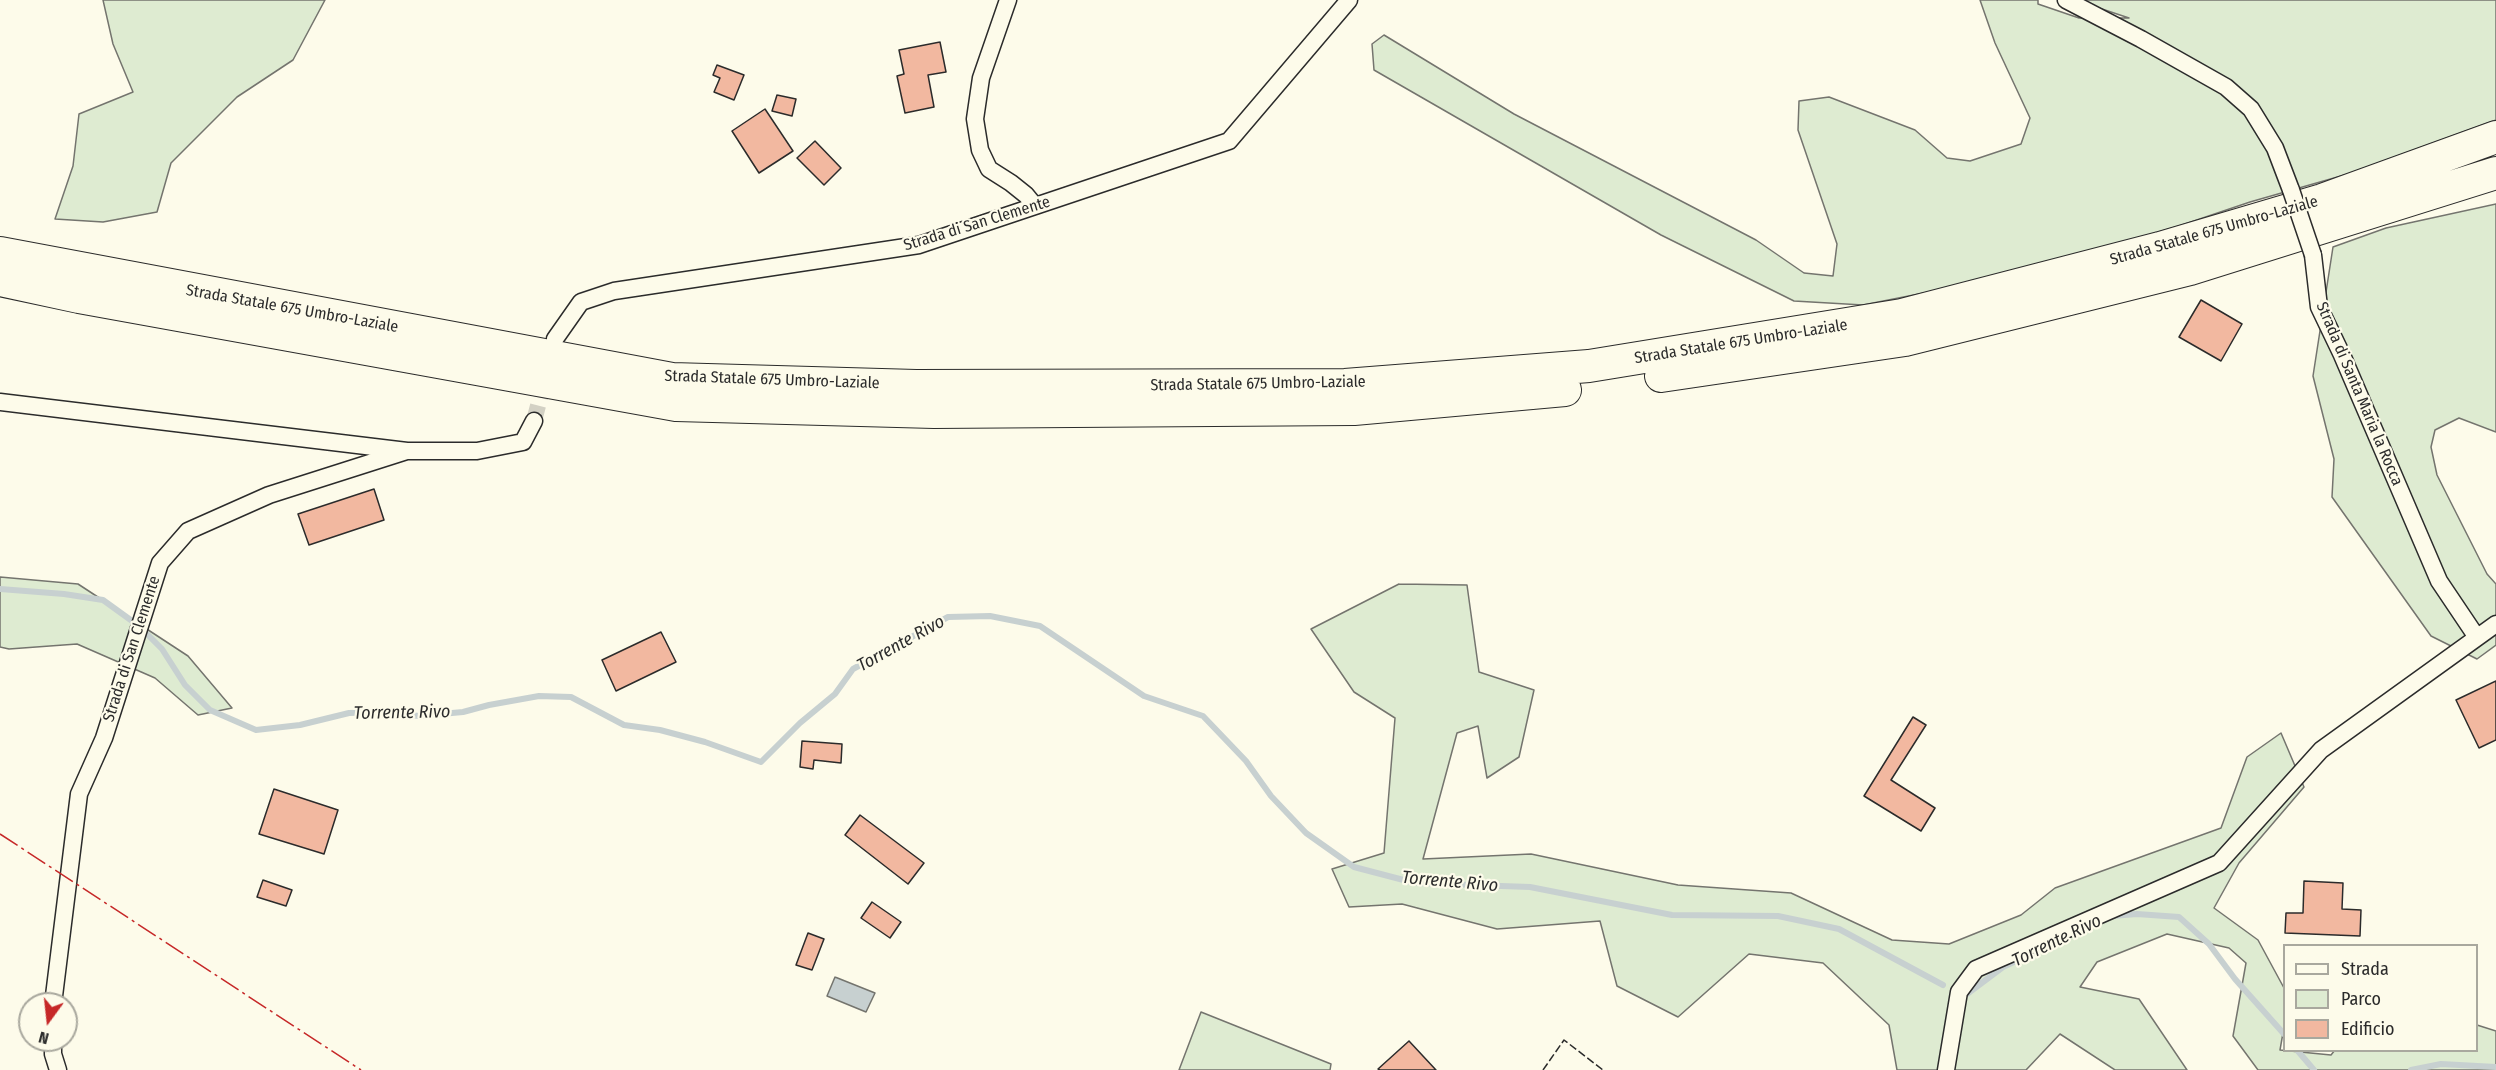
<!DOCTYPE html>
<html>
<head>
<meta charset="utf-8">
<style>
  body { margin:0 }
  #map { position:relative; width:2496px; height:1070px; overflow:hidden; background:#fdfbea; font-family:"Fira Sans Condensed",sans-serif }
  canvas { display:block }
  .legend { position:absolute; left:2283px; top:944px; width:195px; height:108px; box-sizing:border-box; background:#fdfbea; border:2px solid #a9a89e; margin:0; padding:8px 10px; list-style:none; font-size:18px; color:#2b2b2b }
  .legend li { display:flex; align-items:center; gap:12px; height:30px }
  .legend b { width:30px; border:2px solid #a9a89e }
  .north { position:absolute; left:18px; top:992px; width:60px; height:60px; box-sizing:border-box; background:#fdfbea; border:2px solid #a9a89e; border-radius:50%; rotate:195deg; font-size:16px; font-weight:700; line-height:24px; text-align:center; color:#2b2b2b }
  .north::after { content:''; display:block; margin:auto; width:21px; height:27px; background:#c62828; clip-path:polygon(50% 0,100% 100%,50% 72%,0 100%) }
</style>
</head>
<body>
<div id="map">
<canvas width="2496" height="1070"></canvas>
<ul class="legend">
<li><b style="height:8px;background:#fdfbea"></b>Strada</li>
<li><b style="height:16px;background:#deebd1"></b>Parco</li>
<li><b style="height:16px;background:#f2b8a0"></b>Edificio</li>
</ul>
<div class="north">N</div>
</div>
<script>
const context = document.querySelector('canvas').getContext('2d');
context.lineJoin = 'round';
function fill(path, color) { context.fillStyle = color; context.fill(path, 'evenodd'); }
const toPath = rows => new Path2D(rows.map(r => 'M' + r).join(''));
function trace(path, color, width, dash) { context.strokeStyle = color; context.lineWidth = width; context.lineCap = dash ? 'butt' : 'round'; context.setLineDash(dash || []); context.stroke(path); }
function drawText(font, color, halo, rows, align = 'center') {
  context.font = font + ' "Fira Sans Condensed",sans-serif'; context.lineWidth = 4.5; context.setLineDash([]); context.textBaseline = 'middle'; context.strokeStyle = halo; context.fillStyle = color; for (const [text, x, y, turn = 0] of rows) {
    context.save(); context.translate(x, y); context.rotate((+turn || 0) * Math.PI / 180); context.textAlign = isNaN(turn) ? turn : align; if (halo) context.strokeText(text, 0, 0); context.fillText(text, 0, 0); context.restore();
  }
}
const green = toPath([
  [103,0,325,0,293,60,237,97,171,163,157,212,103,222,55,219,73,166,79,114,133,92,113,44,103,0],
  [1980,0,2038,0,2038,4,2079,18,2129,18,2093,6,2084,0,2496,0,2496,120,2348,174,2250,202,2179,226,2005,277,1863,305,1794,301,1661,235,1374,70,1372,44,1384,35,1514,114,1756,240,1804,273,1833,276,1837,244,1798,130,1799,101,1829,97,1915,130,1947,158,1970,161,2021,144,2030,118,1995,43,1980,0],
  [2496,204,2496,432,2459,418,2435,430,2431,447,2437,475,2487,574,2496,584,2496,645,2477,659,2431,636,2332,497,2334,459,2313,376,2333,247,2386,228,2496,204],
  [0,577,78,584,188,656,232,708,198,715,155,678,77,644,9,649,0,647,0,577],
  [1399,584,1467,585,1479,672,1534,690,1519,757,1487,778,1478,726,1457,733,1423,859,1531,854,1678,885,1791,893,1892,940,1949,944,2021,915,2055,888,2221,828,2247,757,2281,733,2304,787,2239,863,2214,908,2258,940,2284,988,2284,1027,2280,1050,2331,1055,2335,1050,2476,1050,2477,1025,2496,1031,2496,1070,2258,1070,2233,1036,2246,963,2229,948,2167,934,2097,962,2080,987,2139,999,2187,1070,2115,1070,2060,1034,2026,1070,1897,1070,1889,1025,1823,963,1749,954,1678,1017,1617,986,1600,921,1497,929,1402,904,1349,907,1332,869,1384,853,1395,718,1354,692,1311,629,1399,584],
  [1201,1012,1331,1064,1330,1070,1179,1070,1201,1012]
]);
const water = toPath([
  [835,977,875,993,866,1012,827,996,835,977]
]);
const stream = toPath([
  [0,589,64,594,103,600,139,626,162,649,185,685,210,710,256,730,300,725,349,713,382,712,419,716,463,712,489,705,539,696,571,697,624,725,660,730,705,742,761,762,800,723,835,694,853,669,948,617,990,616,1040,626,1144,696,1203,716,1246,761,1271,796,1306,833,1354,867,1415,883,1530,887,1672,915,1778,916,1839,929,1943,985],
  [2112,916,2137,914,2179,917,2209,944,2235,979,2284,1034],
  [1967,994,2003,967,2038,951],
  [2297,1050,2314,1070],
  [2411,1070,2441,1064,2496,1067]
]);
const building = toPath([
  [940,42,946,72,928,75,934,107,905,113,897,76,904,74,899,50,940,42],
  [717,65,744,75,734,100,714,92,720,78,713,75,717,65],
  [777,95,796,99,792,116,772,111,777,95],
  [765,109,793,151,759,173,732,131,765,109],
  [815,141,841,168,824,185,797,158,815,141],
  [2201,300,2242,324,2221,361,2179,337,2201,300],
  [374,489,384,520,309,545,298,514,374,489],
  [661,632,676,662,616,691,602,660,661,632],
  [2496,681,2496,740,2479,748,2456,700,2496,681],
  [1913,717,1926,725,1891,780,1935,808,1921,831,1864,796,1913,717],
  [802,741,842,744,841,763,814,760,813,769,800,767,802,741],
  [274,789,338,810,324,854,259,834,274,789],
  [860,815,924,863,908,884,845,835,860,815],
  [263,880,292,890,286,906,257,897,263,880],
  [2304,881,2343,883,2342,909,2361,910,2360,936,2285,933,2286,913,2303,913,2304,881],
  [872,902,901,922,890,938,861,918,872,902],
  [808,933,824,939,812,970,796,965,808,933],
  [1409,1041,1436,1070,1380,1070,1378,1069,1409,1041]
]);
const streetTunnel = toPath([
  [534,421,546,375]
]);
const street = toPath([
  [1008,0,981,78,975,119,980,150,989,169,1011,183,1026,195,1035,206],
  [2066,0,2141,39,2226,87,2251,109,2275,148,2291,190],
  [2313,255,2319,307,2342,355,2439,581,2476,636],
  [555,339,581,302,614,291,919,245,1229,141,1349,0],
  [0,402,407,451,477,451,523,442,534,421],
  [53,1004,79,794,104,738,160,563,188,531,269,495,407,451],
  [53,1040,53,1054,58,1070],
  [1946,1070,1959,992,1976,969,2219,863,2321,750,2496,624]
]);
const highway = toPath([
  [0,253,672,379,916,386,1345,385,1589,366,1902,315,2160,248,2322,200,2496,137],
  [0,280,79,297,676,405,934,412,1354,409,1565,390],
  [1661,376,1905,340,2190,269,2496,173]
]);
const streetBridge = toPath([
  [2291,190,2313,255]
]);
const fence = toPath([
  [1543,1070,1564,1040,1603,1070]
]);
const power = toPath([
  [0,834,361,1070]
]);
const streetNames = [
  ["Strada di San Clemente",977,224,-17],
  ["Strada Statale 675 Umbro-Laziale",2214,231,-16],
  ["Strada Statale 675 Umbro-Laziale",292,309,10],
  ["Strada Statale 675 Umbro-Laziale",1741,342,-9],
  ["Strada Statale 675 Umbro-Laziale",772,380,2],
  ["Strada Statale 675 Umbro-Laziale",1258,384,-1],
  ["Strada di Santa Maria la Rocca",2359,394,67],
  ["Strada di San Clemente",132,649,-72]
];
const waterNames = [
  ["Torrente Rivo",901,644,-29],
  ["Torrente Rivo",402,713,-1],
  ["Torrente Rivo",1450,882,5],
  ["Torrente Rivo",2057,941,-26]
];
fill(green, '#deebd1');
trace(green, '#74746e', 1.5);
fill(water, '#c7d0d0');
trace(water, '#74746e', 1.5);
trace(stream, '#c7d0d0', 6);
fill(building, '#f2b8a0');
trace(building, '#2b2b2b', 1.5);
trace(streetTunnel, '#d3d1c4', 16, [16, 8]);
trace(street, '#2b2b2b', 19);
trace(highway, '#2b2b2b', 34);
trace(street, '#fdfbea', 16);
trace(highway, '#fdfbea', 32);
trace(streetBridge, '#2b2b2b', 19, []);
trace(streetBridge, '#fdfbea', 16);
trace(fence, '#2b2b2b', 1.5, [8, 3]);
trace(power, '#c62828', 1.5, [21, 4.5, 3, 4.5]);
drawText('16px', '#2b2b2b', '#fdfbea', streetNames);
drawText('italic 18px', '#2b2b2b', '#fdfbea', waterNames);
</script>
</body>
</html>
